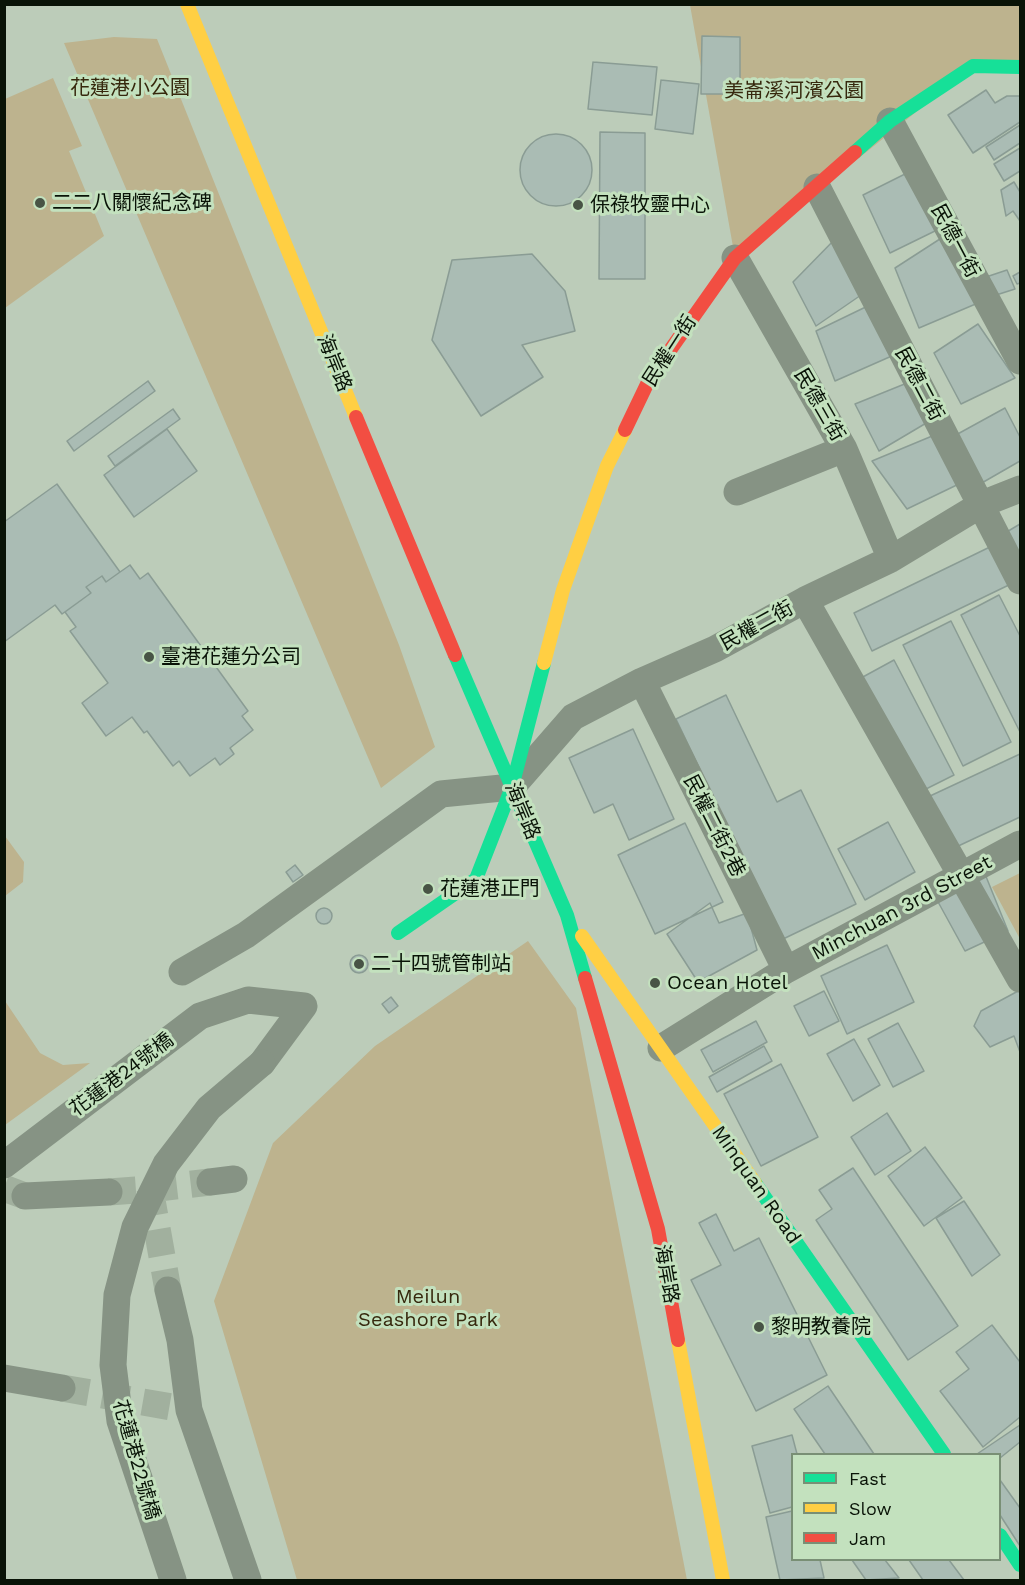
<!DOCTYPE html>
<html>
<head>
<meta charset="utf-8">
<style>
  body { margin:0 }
  #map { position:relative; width:1025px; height:1585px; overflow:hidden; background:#bcccb9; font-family:"Work Sans",sans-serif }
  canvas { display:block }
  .frame { position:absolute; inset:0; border:6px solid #091307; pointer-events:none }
  .legend { position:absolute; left:791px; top:1453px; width:210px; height:108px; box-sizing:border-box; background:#c3e1be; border:2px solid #798f75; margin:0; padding:8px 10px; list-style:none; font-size:18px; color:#091307 }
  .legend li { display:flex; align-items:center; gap:12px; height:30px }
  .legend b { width:30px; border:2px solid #798f75 }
</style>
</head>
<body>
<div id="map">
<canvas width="1025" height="1585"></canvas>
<div class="frame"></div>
<ul class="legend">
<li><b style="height:8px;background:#16e098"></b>Fast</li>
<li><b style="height:8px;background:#ffcf43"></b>Slow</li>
<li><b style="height:8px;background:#f24e42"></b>Jam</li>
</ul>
</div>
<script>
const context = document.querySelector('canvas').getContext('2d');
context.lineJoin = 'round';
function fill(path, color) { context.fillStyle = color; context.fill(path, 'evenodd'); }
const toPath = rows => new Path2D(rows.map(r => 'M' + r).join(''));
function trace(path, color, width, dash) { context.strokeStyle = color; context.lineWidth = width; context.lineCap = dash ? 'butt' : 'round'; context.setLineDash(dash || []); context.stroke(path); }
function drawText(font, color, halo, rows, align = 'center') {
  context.font = font + ' "Work Sans","Noto Sans TC",sans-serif'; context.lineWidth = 6; context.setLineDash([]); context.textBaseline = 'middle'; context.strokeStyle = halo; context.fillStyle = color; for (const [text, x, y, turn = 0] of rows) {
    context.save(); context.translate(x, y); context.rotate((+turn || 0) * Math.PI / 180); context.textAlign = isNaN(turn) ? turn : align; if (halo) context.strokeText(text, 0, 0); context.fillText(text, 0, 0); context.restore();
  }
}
const green = toPath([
  [690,5,1020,5,1020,67,973,66,735,258],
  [114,37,157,39,399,645,435,747,381,788,64,43],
  [53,78,82,146,69,151,104,236,5,308,5,99],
  [5,836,24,862,23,882,5,896],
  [1020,873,1020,939,992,887],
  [528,941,576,1008,687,1580,297,1580,214,1301,273,1143,375,1046],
  [5,1001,40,1053,63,1065,90,1063,5,1125]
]);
const building = toPath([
  [702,36,740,37,740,94,701,94,702,36],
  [593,62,657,67,652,115,588,109,593,62],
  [661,80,699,84,693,134,655,129,661,80],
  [986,90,995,103,1007,96,1020,96,1020,122,973,153,948,115,986,90],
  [1020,125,1020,143,994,160,986,147,1020,125],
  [600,132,645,133,645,279,599,279,600,132],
  '520 170a36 36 0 1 1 72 0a36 36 0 1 1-72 0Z',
  [1020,148,1020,171,1004,181,994,164,1020,148],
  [909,172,937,230,890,253,863,195,909,172],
  [1014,182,1020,192,1020,221,1013,211,1006,216,1001,190,1014,182],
  [838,236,864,293,816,326,793,282,838,236],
  [943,237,978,303,919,328,895,268,943,237],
  [532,254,565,291,575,331,522,345,543,377,481,416,432,340,452,260,532,254],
  [1007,270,1015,289,993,296,986,277,1007,270],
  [1020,272,1020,283,1017,284,1013,276,1020,272],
  [876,302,894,355,835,381,816,331,876,302],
  [978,324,1015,378,961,404,934,353,978,324],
  [148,381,155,391,74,451,67,441,148,381],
  [912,381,928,422,879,451,855,404,912,381],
  [1005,408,1020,437,1020,461,980,484,954,436,1005,408],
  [173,409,180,419,115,466,108,456,173,409],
  [167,429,197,471,134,517,104,475,167,429],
  [937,434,963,482,907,509,872,461,937,434],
  [57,484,120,572,106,582,102,576,86,587,91,593,62,614,55,605,4,642,4,522,57,484],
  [1020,524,1020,560,1005,533,1020,524],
  [994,545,1013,583,872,651,854,613,994,545],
  [130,565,140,579,148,573,248,711,242,716,253,730,230,748,234,754,220,765,215,758,190,776,179,761,173,766,147,731,144,733,132,717,106,736,82,703,108,683,70,631,76,627,65,612,91,593,86,587,102,576,106,582,130,565],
  [999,595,1020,636,1020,732,961,615,999,595],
  [951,621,1011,742,963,766,903,645,951,621],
  [894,660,954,775,920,792,861,678,894,660],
  [726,695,777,802,801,790,856,904,781,940,676,719,726,695],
  [633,729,674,819,629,840,613,804,594,813,569,758,633,729],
  [1020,754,1020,817,954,848,930,796,1020,754],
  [888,822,915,872,865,900,838,849,888,822],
  [685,823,723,902,655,934,618,855,685,823],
  [295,865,303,875,293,882,286,872,295,865],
  [985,874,1008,931,965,951,937,900,985,874],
  [710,903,719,923,747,913,757,950,698,982,667,934,710,903],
  '316 916a8 8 0 1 1 16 0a8 8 0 1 1-16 0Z',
  [887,945,914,1002,847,1034,821,976,887,945],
  '350 964a9 9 0 1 1 18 0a9 9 0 1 1-18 0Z',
  [1020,990,1020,1052,1014,1036,990,1047,974,1026,981,1011,1020,990],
  [824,991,839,1021,809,1036,794,1006,824,991],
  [391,997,398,1006,389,1013,382,1004,391,997],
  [756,1021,767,1042,713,1072,701,1050,756,1021],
  [898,1023,924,1071,893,1087,868,1039,898,1023],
  [854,1039,880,1085,853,1101,827,1054,854,1039],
  [764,1046,772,1061,717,1092,709,1077,764,1046],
  [781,1064,818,1137,761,1166,724,1094,781,1064],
  [887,1113,911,1151,875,1175,851,1137,887,1113],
  [925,1147,962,1198,924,1226,888,1176,925,1147],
  [853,1168,958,1326,908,1360,816,1220,832,1209,819,1190,853,1168],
  [964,1201,1000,1255,972,1276,936,1218,964,1201],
  [716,1214,734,1251,759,1238,827,1375,756,1411,691,1280,721,1265,699,1223,716,1214],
  [992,1325,1020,1362,1020,1417,983,1447,940,1391,969,1369,956,1352,992,1325],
  [828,1386,874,1454,825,1454,794,1409,828,1386],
  [1020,1425,1020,1546,1000,1515,1000,1454,977,1454,1020,1425],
  [792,1435,797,1454,792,1454,792,1507,770,1513,752,1446,792,1435],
  [1020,1442,1020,1508,1000,1480,1000,1458,1020,1442],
  [792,1511,792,1560,820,1560,824,1578,780,1580,766,1517,792,1511],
  [852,1560,885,1560,899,1578,866,1580,852,1560],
  [909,1560,949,1560,964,1580,923,1580,909,1560]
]);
const streetTunnel = toPath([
  [4,1188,25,1196],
  [150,1189,210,1182],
  [109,1192,150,1189,168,1290],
  [62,1388,189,1410]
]);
const street = toPath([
  [890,121,1020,361],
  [817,187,1020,581],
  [735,258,844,449,891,559],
  [737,492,844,449],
  [805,600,1020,979],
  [642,681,786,970],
  [182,972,246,935,441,794,512,787,573,717,642,681,715,649,805,600,891,559,982,504,1020,489],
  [661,1048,786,970,1020,844],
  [4,1165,200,1016,248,1000,304,1006,262,1063],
  [210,1182,234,1179],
  [25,1196,109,1192],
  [168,1290,180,1340,189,1410,248,1580],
  [4,1378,62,1388]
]);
const fast = toPath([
  [855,152,890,121,973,66,1020,67],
  [455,655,567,915,585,978],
  [398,933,476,879,512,787,544,663],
  [755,1183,944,1454],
  [1000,1535,1020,1565]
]);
const slow = toPath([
  [187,4,356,417],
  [544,663,563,590,607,466,625,430],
  [582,936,755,1183],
  [678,1340,723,1580]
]);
const jam = toPath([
  [356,417,455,655],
  [625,430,649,380,735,258,855,152],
  [585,978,658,1229,678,1340]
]);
const streetBridge = toPath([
  [173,1580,120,1421,113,1365,117,1295,135,1227,166,1164,209,1108,262,1063]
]);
const markers = [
  [40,203,6,"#485445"],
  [578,205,6,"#485445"],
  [149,657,6,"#485445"],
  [428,889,6,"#485445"],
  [359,964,6,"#485445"],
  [655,983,6,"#485445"],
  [759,1327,6,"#485445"]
];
const parkNames = [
  ["花蓮港小公園",130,88],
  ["美崙溪河濱公園",794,91],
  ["Meilun",428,1297],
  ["Seashore Park",428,1320]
];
const poiNames = [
  ["二二八關懷紀念碑",52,203],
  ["保祿牧靈中心",590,205],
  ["臺港花蓮分公司",161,657],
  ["花蓮港正門",440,889],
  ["二十四號管制站",371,964],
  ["Ocean Hotel",667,983],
  ["黎明教養院",771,1327]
];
const streetNames = [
  ["民德一街",955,241,62],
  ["民權一街",670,351,-57],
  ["海岸路",334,363,68],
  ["民德二街",919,384,62],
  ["民德三街",819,405,60],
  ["民權二街",757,626,-29],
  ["海岸路",522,811,67],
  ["民權二街2巷",714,826,63],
  ["Minchuan 3rd Street",902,908,-28],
  ["花蓮港24號橋",122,1075,-37],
  ["Minquan Road",756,1185,55],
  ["海岸路",666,1274,80],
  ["花蓮港22號橋",136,1460,74]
];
fill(green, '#bdb38e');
fill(building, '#aabcb4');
trace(building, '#8a9c94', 1.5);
trace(streetTunnel, '#a1b09e', 27, [27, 14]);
trace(street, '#869384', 27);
trace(fast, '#16e098', 14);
trace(slow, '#ffcf43', 14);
trace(jam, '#f24e42', 14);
trace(streetBridge, '#869384', 27);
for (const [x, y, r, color] of markers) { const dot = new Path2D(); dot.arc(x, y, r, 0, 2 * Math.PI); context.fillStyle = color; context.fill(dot); trace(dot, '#c3e1be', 2); }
drawText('20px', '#36280d', '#c3e1be', parkNames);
drawText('20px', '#091307', '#c3e1be', poiNames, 'left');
drawText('20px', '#091307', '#c3e1be', streetNames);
</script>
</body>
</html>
